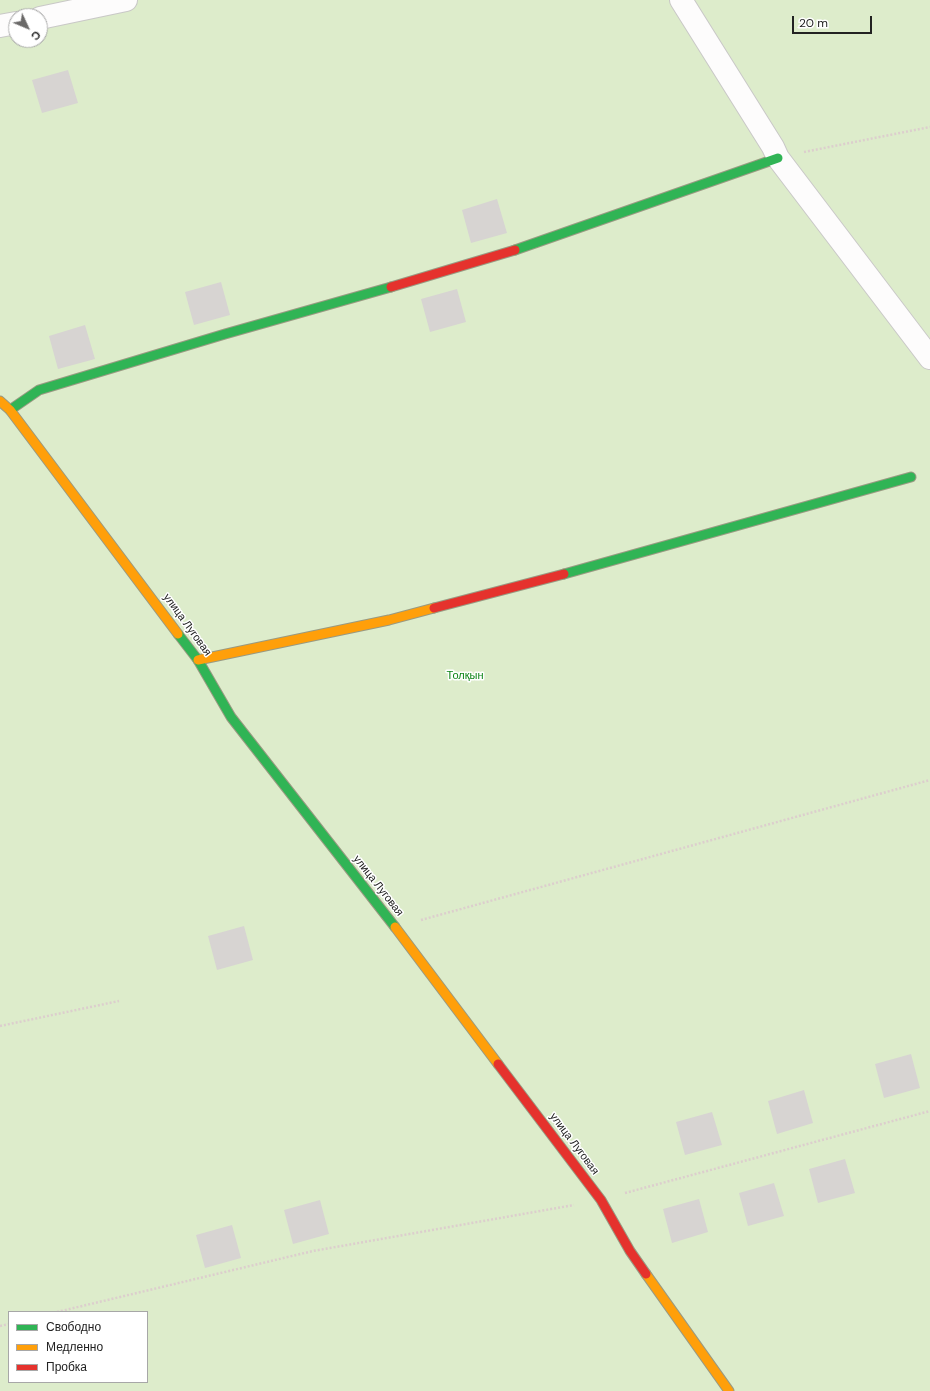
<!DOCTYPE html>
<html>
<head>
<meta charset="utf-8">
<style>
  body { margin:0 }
  #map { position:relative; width:930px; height:1391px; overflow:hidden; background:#f0eeeb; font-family:"DM Sans",sans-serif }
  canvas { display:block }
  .legend { position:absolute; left:8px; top:1311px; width:140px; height:72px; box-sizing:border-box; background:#fff; border:1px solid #a7a7a7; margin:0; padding:5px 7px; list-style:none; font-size:12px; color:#222 }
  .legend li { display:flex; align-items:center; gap:8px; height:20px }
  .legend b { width:20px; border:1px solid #a7a7a7 }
  .north { position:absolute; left:8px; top:8px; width:40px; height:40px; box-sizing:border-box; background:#fff; border:1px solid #a7a7a7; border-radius:50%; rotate:134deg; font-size:11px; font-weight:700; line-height:16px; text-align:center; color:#222 }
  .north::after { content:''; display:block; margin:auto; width:14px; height:18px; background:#6a6968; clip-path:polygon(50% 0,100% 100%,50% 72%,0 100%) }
  .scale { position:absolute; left:792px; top:16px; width:80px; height:18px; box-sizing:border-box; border:2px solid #222; border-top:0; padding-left:5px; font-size:12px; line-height:14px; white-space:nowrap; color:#222; -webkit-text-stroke:3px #fff; paint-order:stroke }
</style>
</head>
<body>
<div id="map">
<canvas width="930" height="1391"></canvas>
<ul class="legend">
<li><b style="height:5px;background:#30b455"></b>Свободно</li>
<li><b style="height:5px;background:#ff9f0a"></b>Медленно</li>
<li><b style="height:5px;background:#e5322d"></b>Пробка</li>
</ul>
<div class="north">С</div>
<div class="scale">20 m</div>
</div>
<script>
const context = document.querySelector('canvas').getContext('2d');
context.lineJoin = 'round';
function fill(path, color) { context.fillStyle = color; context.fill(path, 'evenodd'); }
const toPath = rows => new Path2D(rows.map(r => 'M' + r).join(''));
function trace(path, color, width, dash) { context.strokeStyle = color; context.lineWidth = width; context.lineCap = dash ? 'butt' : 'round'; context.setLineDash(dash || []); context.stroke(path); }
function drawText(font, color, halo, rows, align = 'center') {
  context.font = font + ' "DM Sans",sans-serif'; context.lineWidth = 3; context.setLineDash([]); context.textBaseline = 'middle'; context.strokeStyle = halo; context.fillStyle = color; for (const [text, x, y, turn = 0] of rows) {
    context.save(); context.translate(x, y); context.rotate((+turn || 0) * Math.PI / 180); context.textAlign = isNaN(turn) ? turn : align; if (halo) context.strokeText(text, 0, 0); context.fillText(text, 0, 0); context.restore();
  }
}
const grass = toPath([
  [0,0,930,0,930,1391,0,1391],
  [16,16,40,16,40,40,16,40],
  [9,1312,147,1312,147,1382,9,1382]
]);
const building = toPath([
  [68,70,78,103,42,113,32,80],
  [497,199,507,233,471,243,462,210],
  [221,282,230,315,194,325,185,292],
  [457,289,466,322,430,332,421,299],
  [85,325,95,359,58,369,49,336],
  [244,926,253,960,217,970,208,936],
  [911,1054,920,1088,884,1098,875,1064],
  [804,1090,813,1123,777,1134,768,1101],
  [712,1112,722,1145,685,1155,676,1122],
  [845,1159,855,1193,818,1203,809,1169],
  [774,1183,784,1216,748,1226,739,1193],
  [699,1199,708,1232,672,1243,663,1209],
  [320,1200,329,1234,293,1244,284,1210],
  [232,1225,241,1258,205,1268,196,1235]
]);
const path = toPath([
  [804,152,930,127],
  [421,920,930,780],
  [0,1026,119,1001],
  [625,1193,930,1111],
  [57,1312,313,1251,574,1205],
  [0,1326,9,1324]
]);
const street = toPath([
  [681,0,773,147,778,158,930,358],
  [40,18,126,0],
  [0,26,16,23]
]);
const fast = toPath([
  [515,250,778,158],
  [10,410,39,390,225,334,391,287],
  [564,574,911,477],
  [178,634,198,660,231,717,395,927]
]);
const slow = toPath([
  [0,401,10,410,178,634],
  [198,660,389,620,434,608],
  [395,927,498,1064],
  [646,1274,729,1391]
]);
const jam = toPath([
  [391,287,515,250],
  [434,608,564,574],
  [498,1064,601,1200,630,1251,646,1274]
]);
const streetNames = [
  ["улица Луговая",187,625,54],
  ["улица Луговая",378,886,52],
  ["улица Луговая",574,1144,53]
];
const parkNames = [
  ["Толқын",465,676]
];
fill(grass, '#ddeccb');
fill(building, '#d7d4d2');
trace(street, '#c9c8c7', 24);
trace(fast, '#999a82', 11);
trace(slow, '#999a82', 11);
trace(jam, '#999a82', 11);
trace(path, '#dccecd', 2.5, [2, 2]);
trace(street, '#fdfcfc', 22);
trace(fast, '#30b455', 9);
trace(slow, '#ff9f0a', 9);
trace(jam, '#e5322d', 9);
drawText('11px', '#222', '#fff', streetNames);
drawText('11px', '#0c8416', '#fff', parkNames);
</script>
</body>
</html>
